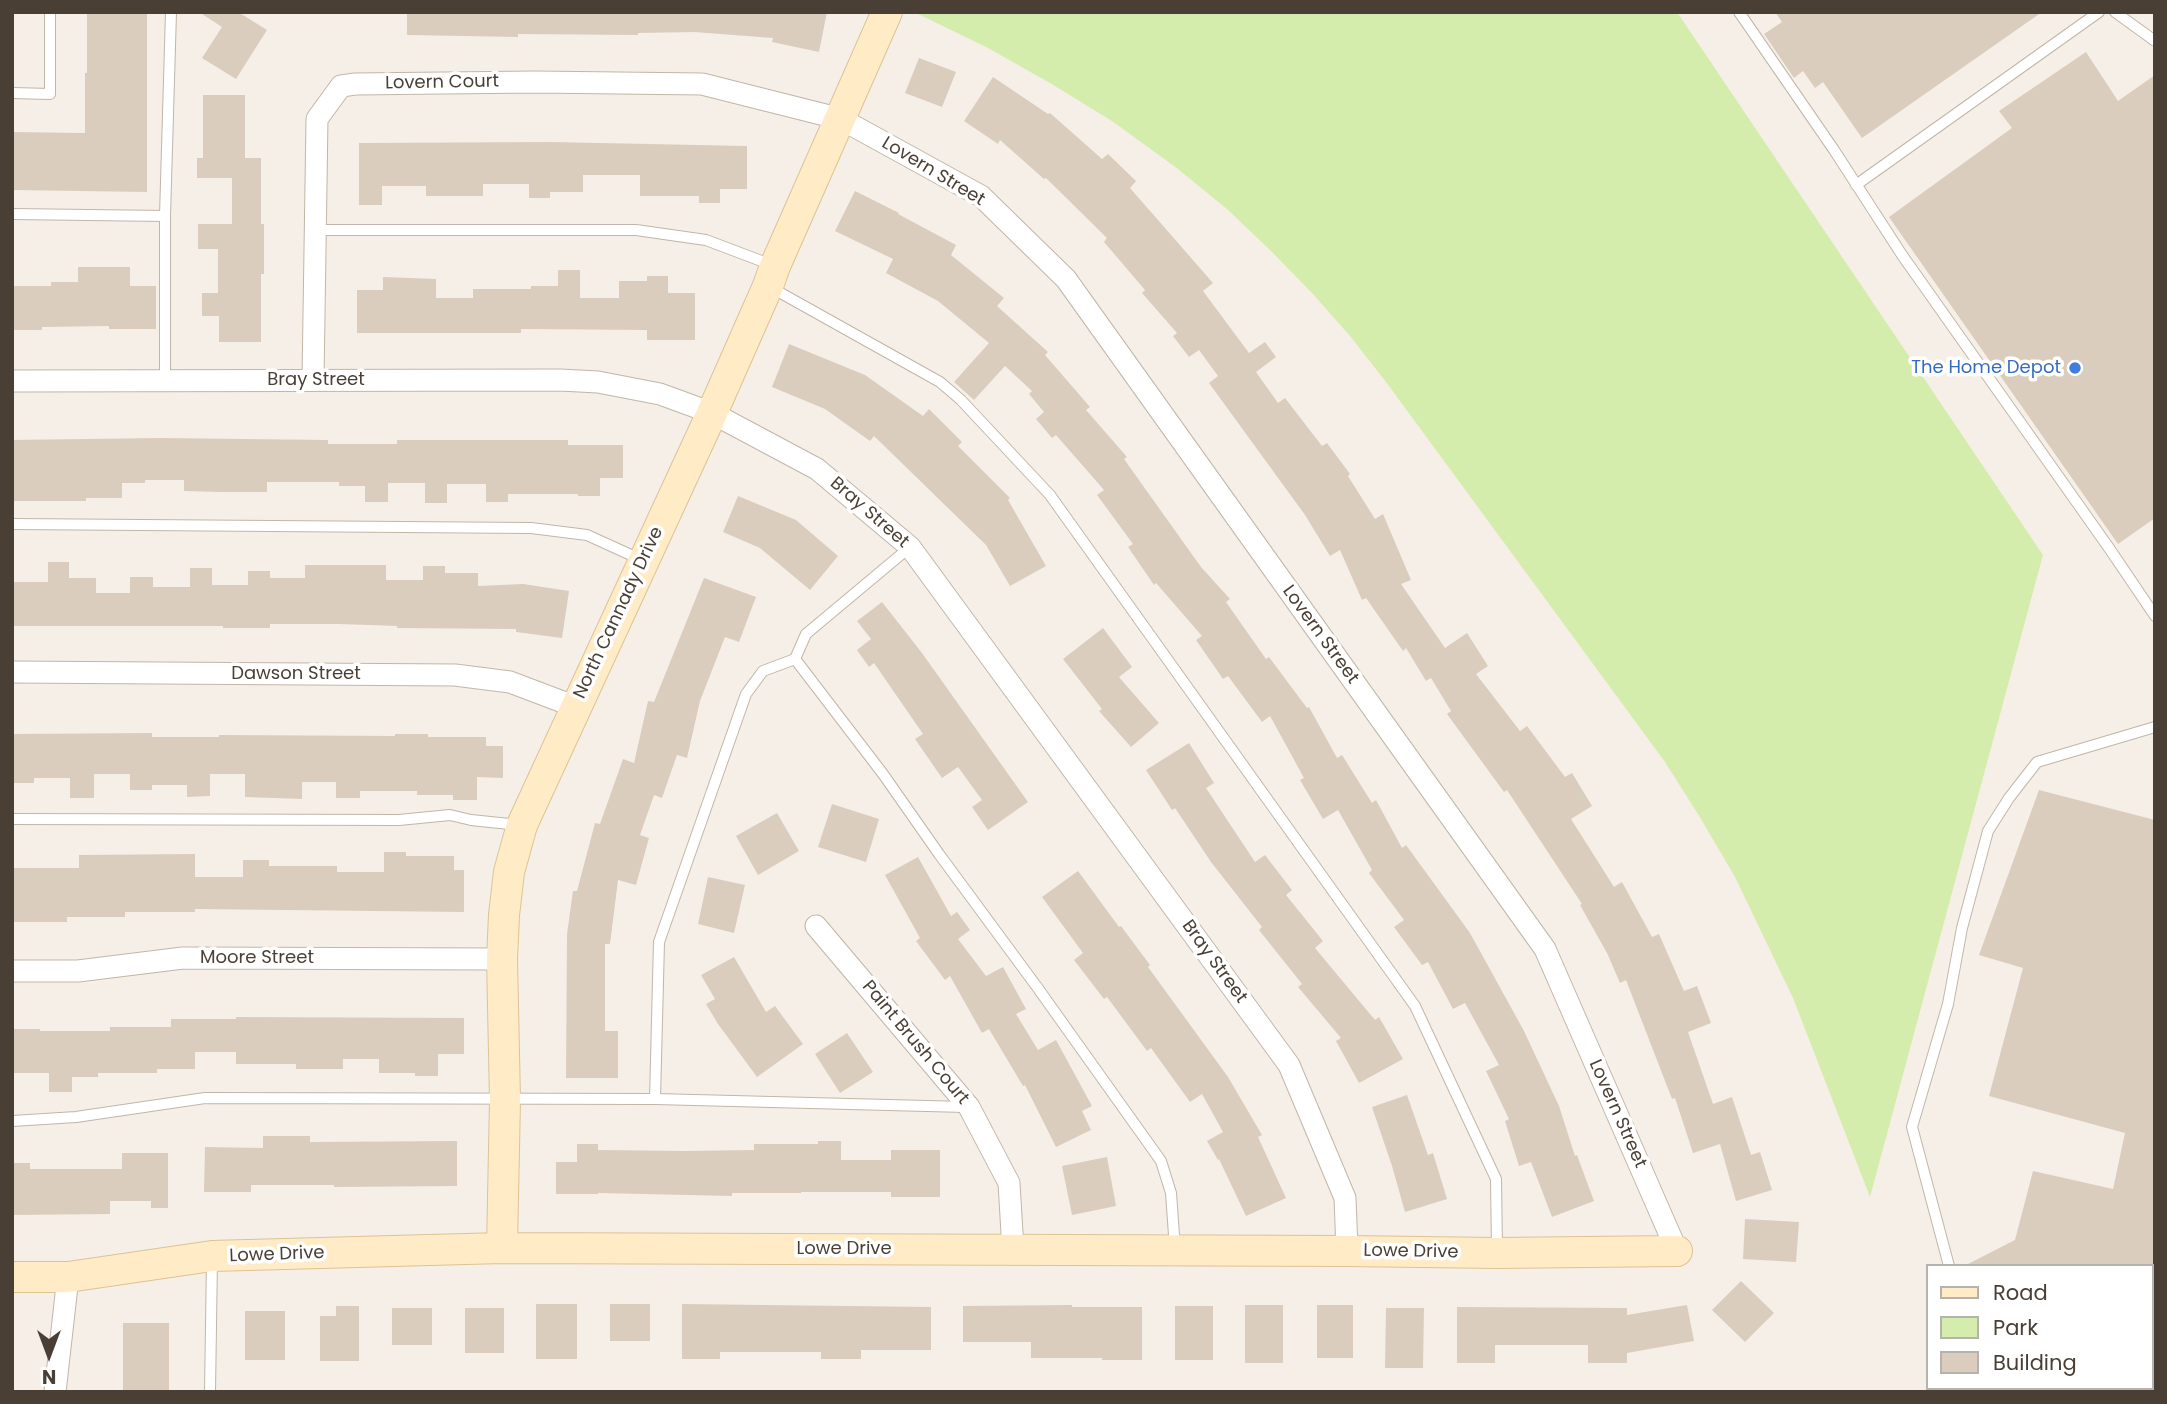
<!DOCTYPE html>
<html>
<head>
<meta charset="utf-8">
<style>
  body { margin:0 }
  #map { position:relative; width:2167px; height:1404px; overflow:hidden; background:#f5efe7; font-family:Poppins,sans-serif }
  canvas { display:block }
  .frame { position:absolute; inset:0; border:14px solid #493f35; pointer-events:none }
  .legend { position:absolute; left:1926px; top:1264px; width:228px; height:126px; box-sizing:border-box; background:#fff; border:2px solid #b6b2ae; margin:0; padding:9px 12px; list-style:none; font-size:21px; color:#493f35 }
  .legend li { display:flex; align-items:center; gap:14px; height:35px }
  .legend b { width:35px; border:2px solid #b6b2ae }
  .north { position:absolute; left:14px; top:1320px; width:70px; height:70px; -webkit-text-stroke:5px #fff; paint-order:stroke; rotate:180deg; font-size:19px; font-weight:700; line-height:28px; text-align:center; color:#493f35 }
  .north::after { content:''; display:block; margin:auto; width:24px; height:32px; background:#493f35; clip-path:polygon(50% 0,100% 100%,50% 72%,0 100%) }
</style>
</head>
<body>
<div id="map">
<canvas width="2167" height="1404"></canvas>
<div class="frame"></div>
<ul class="legend">
<li><b style="height:9px;background:#ffecc7"></b>Road</li>
<li><b style="height:19px;background:#d5edac"></b>Park</li>
<li><b style="height:19px;background:#dbcdbe"></b>Building</li>
</ul>
<div class="north">N</div>
</div>
<script>
const context = document.querySelector('canvas').getContext('2d');
context.lineJoin = 'round';
function fill(path, color) { context.fillStyle = color; context.fill(path, 'evenodd'); }
const toPath = rows => new Path2D(rows.map(r => 'M' + r).join(''));
function trace(path, color, width, dash) { context.strokeStyle = color; context.lineWidth = width; context.lineCap = dash ? 'butt' : 'round'; context.setLineDash(dash || []); context.stroke(path); }
function drawText(font, color, halo, rows, align = 'center') {
  context.font = font + ' Poppins,sans-serif'; context.lineWidth = 7; context.setLineDash([]); context.textBaseline = 'middle'; context.strokeStyle = halo; context.fillStyle = color; for (const [text, x, y, turn = 0] of rows) {
    context.save(); context.translate(x, y); context.rotate((+turn || 0) * Math.PI / 180); context.textAlign = isNaN(turn) ? turn : align; if (halo) context.strokeText(text, 0, 0); context.fillText(text, 0, 0); context.restore();
  }
}
const green = toPath([
  [914,12,1677,12,2043,555,1870,1197,1793,998,1735,877,1701,819,1665,762,1386,382,1350,336,1312,293,1271,251,1228,210,1178,169,1112,121,1050,83,988,48]
]);
const building = toPath([
  [87,12,147,12,147,192,12,190,12,132,85,133,85,73,87,73],
  [199,12,238,12,267,30,236,79,202,58,222,27],
  [407,12,827,12,819,52,772,42,773,38,694,32,638,33,638,35,518,34,518,37,407,35],
  [1775,12,2042,12,1862,138,1823,82,1815,88,1803,71,1794,78,1764,34,1782,22],
  [2086,52,2118,101,2155,75,2155,518,2118,544,1889,217,2012,128,1999,111],
  [919,58,956,72,942,107,905,93],
  [993,77,1048,114,1050,113,1102,159,1108,154,1136,181,1130,188,1213,283,1203,291,1249,353,1265,342,1276,357,1256,372,1278,403,1285,398,1322,446,1327,443,1350,474,1348,476,1375,519,1383,514,1411,580,1401,584,1445,648,1467,633,1488,666,1476,674,1520,731,1527,726,1565,777,1572,773,1592,806,1571,819,1614,887,1622,882,1652,937,1659,934,1684,991,1697,986,1711,1023,1688,1032,1713,1104,1732,1097,1751,1155,1760,1152,1772,1190,1736,1201,1720,1144,1693,1153,1675,1098,1672,1099,1626,980,1620,983,1607,953,1580,905,1582,904,1507,790,1504,792,1447,714,1451,711,1431,678,1426,681,1406,648,1403,651,1366,598,1362,600,1340,550,1330,556,1305,515,1209,383,1218,376,1199,350,1189,357,1173,336,1177,333,1142,293,1145,290,1104,242,1107,238,1046,178,1044,179,1000,140,998,144,964,121],
  [203,95,245,95,245,158,261,158,261,224,264,224,264,274,261,274,261,342,219,342,219,316,202,316,202,293,218,293,218,249,198,249,198,224,232,224,232,178,197,178,197,158,203,158],
  [550,142,747,146,747,189,720,189,720,203,699,203,699,196,640,196,640,175,583,175,583,192,550,192,550,198,529,198,529,184,483,184,483,196,426,196,426,186,382,186,382,205,359,205,359,143],
  [855,191,899,213,898,214,956,245,951,255,1004,298,997,306,1048,352,1045,355,1090,407,1086,410,1127,457,1124,459,1201,567,1230,599,1226,602,1266,659,1269,657,1307,708,1309,707,1337,758,1342,755,1372,803,1376,800,1402,848,1406,845,1470,933,1524,1031,1559,1106,1575,1156,1577,1155,1594,1201,1552,1217,1531,1162,1519,1166,1505,1121,1509,1119,1486,1071,1499,1065,1465,1003,1453,1009,1428,962,1422,965,1394,927,1404,920,1369,873,1372,870,1338,810,1323,819,1300,780,1304,778,1270,716,1262,722,1228,676,1223,679,1196,640,1202,636,1156,583,1154,585,1128,547,1133,544,1097,495,1104,490,1056,435,1052,438,1036,419,1044,412,1029,394,1032,391,1005,366,974,400,954,382,989,343,938,301,886,273,893,259,835,231],
  [78,267,130,267,130,286,156,286,156,329,109,329,109,326,42,327,42,330,12,330,12,286,51,286,51,282,78,282],
  [558,270,580,270,580,298,619,298,619,281,647,281,647,276,668,276,668,293,695,293,695,340,647,340,647,330,521,329,521,333,357,333,357,290,383,290,383,277,436,279,436,298,473,298,473,289,531,289,531,286,558,286],
  [789,344,865,375,923,416,929,409,962,442,958,446,1010,498,1008,500,1046,566,1010,586,986,545,874,436,870,441,825,409,772,387],
  [160,438,328,440,328,444,397,444,397,440,568,440,568,445,623,445,623,478,600,478,600,496,578,496,578,494,508,494,508,502,486,502,486,484,447,484,447,503,425,503,425,483,388,483,388,502,365,502,365,486,339,486,339,482,267,482,267,492,221,492,184,491,184,480,145,480,145,483,122,483,122,498,86,498,86,501,12,501,12,440],
  [738,496,796,520,838,556,810,590,760,548,723,532],
  [48,562,69,562,69,578,96,578,96,593,130,593,130,577,153,577,153,587,190,587,190,568,212,568,212,585,248,585,248,571,270,571,270,578,305,578,305,565,386,565,386,580,423,580,423,566,445,566,445,573,478,573,478,586,523,584,569,591,562,638,516,632,516,629,397,628,397,626,339,624,270,624,270,628,223,628,223,626,12,626,12,582,48,582],
  [704,578,756,597,739,642,725,637,700,701,687,758,677,755,662,798,654,795,640,835,649,838,636,885,618,880,610,944,605,944,605,1031,618,1031,618,1078,566,1078,567,934,573,891,577,891,595,823,600,824,623,759,634,763,648,701,654,702],
  [882,602,922,653,1028,802,988,830,972,807,982,800,958,767,942,778,915,739,923,734,874,663,869,667,857,650,871,639,857,621],
  [1103,628,1132,667,1119,677,1159,723,1131,747,1099,711,1102,709,1063,659],
  [152,733,152,737,219,737,219,735,395,736,395,734,428,734,428,737,486,737,486,746,503,746,503,778,477,777,477,800,453,800,453,795,417,795,417,791,360,791,360,798,336,798,336,782,302,782,302,799,245,797,245,774,210,774,210,796,187,797,187,785,152,785,152,790,130,790,130,774,94,774,94,798,70,798,70,778,34,778,34,783,12,783,12,734],
  [1189,743,1214,783,1206,788,1255,862,1265,855,1292,890,1286,895,1323,941,1315,948,1375,1020,1379,1017,1403,1059,1359,1083,1336,1041,1341,1038,1298,987,1302,984,1259,930,1262,927,1211,862,1175,808,1172,810,1146,770],
  [2039,790,2155,820,2155,1266,1964,1266,2015,1240,2033,1171,2113,1189,2125,1133,1989,1096,2023,968,1979,955],
  [832,804,879,819,866,862,818,847],
  [777,813,799,851,758,875,736,836],
  [384,852,406,852,406,856,454,856,454,870,464,870,464,912,195,909,195,912,125,912,125,917,67,917,67,922,13,922,13,868,79,868,79,855,195,854,195,877,243,877,243,860,269,860,269,866,337,866,337,872,384,872],
  [918,857,951,916,957,912,970,930,958,939,986,976,1003,967,1026,1009,1016,1014,1038,1050,1056,1040,1092,1106,1082,1111,1091,1130,1056,1147,1025,1085,1023,1086,989,1029,982,1033,950,976,945,980,916,941,920,938,885,875],
  [1078,871,1119,927,1121,926,1150,965,1148,967,1228,1077,1262,1135,1258,1137,1286,1198,1246,1216,1219,1159,1218,1160,1207,1141,1223,1132,1202,1094,1190,1102,1151,1048,1147,1051,1107,997,1104,999,1074,960,1083,953,1042,897],
  [708,877,745,885,734,933,698,924],
  [734,957,766,1012,775,1006,803,1044,757,1077,718,1024,706,1004,715,999,701,975],
  [236,1017,464,1018,464,1054,438,1054,438,1076,415,1076,415,1073,379,1073,379,1059,343,1059,343,1069,296,1069,296,1064,236,1064,236,1052,195,1052,195,1069,157,1069,157,1073,98,1073,98,1077,72,1077,72,1092,49,1092,49,1073,12,1073,12,1029,40,1029,40,1031,110,1031,110,1027,171,1027,171,1019,236,1019],
  [847,1033,873,1072,840,1093,815,1054],
  [1407,1095,1428,1155,1433,1153,1447,1199,1405,1212,1392,1166,1372,1107],
  [263,1136,310,1136,310,1142,457,1141,457,1186,334,1187,334,1185,251,1185,251,1192,204,1192,205,1147,263,1148],
  [818,1141,841,1141,841,1160,891,1160,891,1150,940,1150,940,1197,891,1197,891,1192,801,1192,801,1193,732,1193,732,1196,598,1193,598,1194,556,1194,556,1162,577,1162,577,1144,598,1144,598,1150,685,1151,754,1150,754,1144,818,1144],
  [122,1153,168,1153,168,1208,151,1208,151,1201,110,1201,110,1214,12,1215,12,1163,30,1163,30,1169,122,1169],
  [1107,1157,1116,1206,1072,1215,1062,1166],
  [1745,1219,1799,1222,1796,1262,1743,1259],
  [1741,1281,1774,1313,1745,1342,1712,1310],
  [536,1304,577,1304,577,1359,536,1359],
  [610,1304,650,1304,650,1341,610,1341],
  [682,1304,931,1307,931,1350,861,1350,861,1359,821,1359,821,1352,720,1352,720,1359,682,1359],
  [1072,1305,1072,1307,1142,1307,1142,1360,1102,1360,1102,1358,1031,1358,1031,1342,963,1342,963,1306],
  [1245,1305,1283,1305,1283,1363,1245,1363],
  [1317,1305,1353,1305,1353,1358,1317,1358],
  [1687,1305,1694,1341,1627,1353,1627,1363,1588,1363,1588,1345,1495,1345,1495,1363,1457,1363,1457,1307,1627,1308,1627,1315],
  [336,1306,359,1306,359,1361,320,1361,320,1316,336,1316],
  [1175,1306,1213,1306,1213,1360,1175,1360],
  [392,1308,432,1308,432,1345,392,1345],
  [465,1308,504,1308,504,1353,465,1353],
  [1386,1308,1424,1308,1423,1368,1385,1368],
  [245,1311,285,1311,285,1360,245,1360],
  [123,1323,169,1323,169,1392,123,1392]
]);
const lane = toPath([
  [1739,12,1834,150,1902,255,2109,548,2155,616],
  [2115,12,2155,41],
  [12,93,50,94,50,12],
  [1856,185,2099,12],
  [12,214,165,216,165,381],
  [165,216,171,12],
  [315,230,636,230,706,240,772,265],
  [770,287,940,382,961,400,1050,495,1415,1006,1496,1179,1497,1251],
  [12,524,531,528,587,535,642,560],
  [795,659,806,634,910,547],
  [12,819,399,820,450,815,471,820,519,825],
  [655,1099,966,1107],
  [12,1121,76,1117,205,1098,655,1099,659,942,746,694,763,671,795,659,883,774,939,854,1037,987,1161,1161,1171,1193,1175,1249],
  [1949,1266,1912,1127,1948,1004,1962,928,1988,831,2009,798,2037,762,2155,727],
  [2151,1348,2155,1348],
  [210,1392,212,1259]
]);
const street = toPath([
  [313,380,317,119,341,86,355,84,535,82,702,84,841,119,981,196,1066,279,1545,949,1677,1251],
  [12,381,560,380,598,382,660,394,712,413,817,469,910,547,1289,1065,1345,1198,1347,1251],
  [12,672,455,675,510,682,576,707],
  [816,926,969,1107,1009,1183,1013,1250],
  [12,971,78,971,183,958,502,959],
  [55,1392,68,1277]
]);
const secondary = toPath([
  [502,1248,505,1100,502,959,504,915,509,872,522,825,712,413,768,286,775,266,887,12],
  [12,1277,68,1277,212,1256,502,1248,1347,1251,1497,1253,1677,1251]
]);
const markers = [
  [2075,368,7,"#3f7fe0"]
];
const streetNames = [
  ["Lovern Court",442,83,-1],
  ["Lovern Street",933,172,31],
  ["Bray Street",316,380],
  ["Bray Street",869,513,41],
  ["North Cannady Drive",619,613,-65],
  ["Lovern Street",1320,635,54],
  ["Dawson Street",296,674],
  ["Moore Street",257,958],
  ["Bray Street",1214,962,54],
  ["Paint Brush Court",915,1043,50],
  ["Lovern Street",1617,1114,66],
  ["Lowe Drive",844,1249],
  ["Lowe Drive",1411,1252,1],
  ["Lowe Drive",277,1255,-2]
];
const shopNames = [
  ["The Home Depot",2061,368]
];
fill(green, '#d5edac');
fill(building, '#dbcdbe');
trace(lane, '#c1b6a8', 12);
trace(street, '#c1b6a8', 23);
trace(secondary, '#dcc394', 32);
trace(lane, '#fff', 10);
trace(street, '#fff', 21);
trace(secondary, '#ffecc7', 30);
for (const [x, y, r, color] of markers) { const dot = new Path2D(); dot.arc(x, y, r, 0, 2 * Math.PI); context.fillStyle = color; context.fill(dot); trace(dot, '#fff', 2.5); }
drawText('18px', '#493f35', '#fff', streetNames);
drawText('18px', '#366cbe', '#fff', shopNames, 'right');
</script>
</body>
</html>
